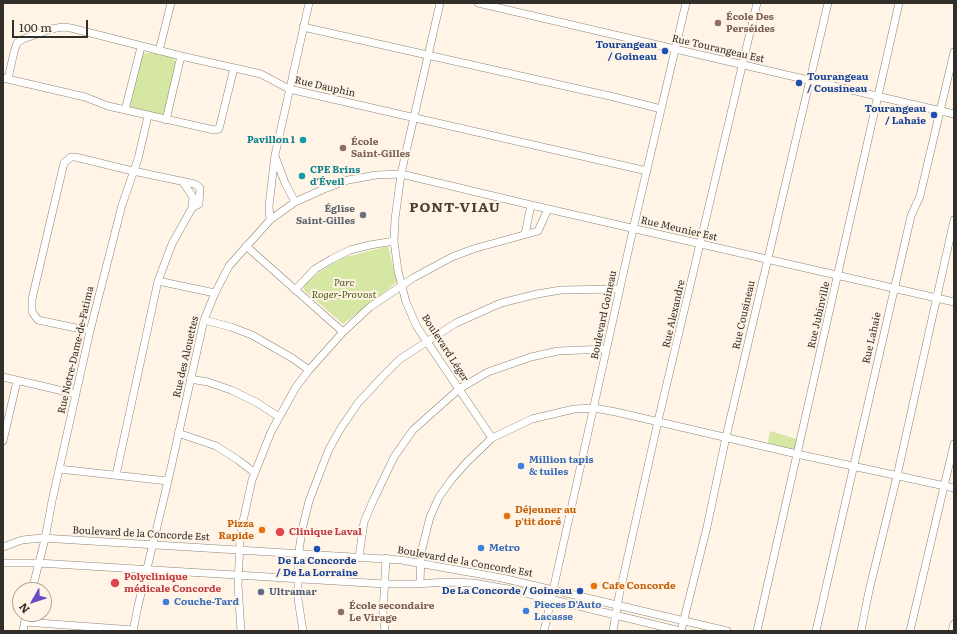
<!DOCTYPE html>
<html>
<head>
<meta charset="utf-8">
<style>
  body { margin:0 }
  #map { position:relative; width:957px; height:634px; overflow:hidden; background:#fff4e6; font-family:Literata,serif }
  canvas { display:block }
  .frame { position:absolute; inset:0; border:4px solid #322e29; pointer-events:none }
  .north { position:absolute; left:12px; top:582px; width:40px; height:40px; box-sizing:border-box; background:#fff4e6; border:1px solid #ada59a; border-radius:50%; rotate:231deg; font-size:11px; font-weight:700; line-height:16px; text-align:center; color:#322e29 }
  .north::after { content:''; display:block; margin:auto; width:14px; height:18px; background:#644cc5; clip-path:polygon(50% 0,100% 100%,50% 72%,0 100%) }
  .scale { position:absolute; left:12px; top:20px; width:76px; height:18px; box-sizing:border-box; border:2px solid #322e29; border-top:0; padding-left:5px; font-size:12px; line-height:14px; white-space:nowrap; color:#322e29; -webkit-text-stroke:3px #fff4e6; paint-order:stroke }
</style>
</head>
<body>
<div id="map">
<canvas width="957" height="634"></canvas>
<div class="frame"></div>
<div class="north">N</div>
<div class="scale">100 m</div>
</div>
<script>
const context = document.querySelector('canvas').getContext('2d');
context.lineJoin = 'round';
function fill(path, color) { context.fillStyle = color; context.fill(path, 'evenodd'); }
const toPath = rows => new Path2D(rows.map(r => 'M' + r).join(''));
function trace(path, color, width, dash) { context.strokeStyle = color; context.lineWidth = width; context.lineCap = dash ? 'butt' : 'round'; context.setLineDash(dash || []); context.stroke(path); }
function drawText(font, color, halo, rows, align = 'center') {
  context.font = font + ' Literata,serif'; context.lineWidth = 4; context.setLineDash([]); context.textBaseline = 'middle'; context.strokeStyle = halo; context.fillStyle = color; for (const [text, x, y, turn = 0] of rows) {
    context.save(); context.translate(x, y); context.rotate((+turn || 0) * Math.PI / 180); context.textAlign = isNaN(turn) ? turn : align; if (halo) context.strokeText(text, 0, 0); context.fillText(text, 0, 0); context.restore();
  }
}
const green = toPath([
  [141,53,156,53,174,58,177,66,165,113,157,117,133,110,128,105],
  [388,246,397,282,343,324,304,290,304,284,321,271,342,258],
  [770,431,800,440,797,454,767,446]
]);
const minor = toPath([
  [440,3,401,174,395,219,394,241,398,271,406,302,417,327,492,438],
  [478,3,954,114],
  [303,27,614,97,661,109],
  [159,51,171,3],
  [3,78,85,97,108,106,214,130,219,129,234,68],
  [8,79,14,52,17,43,23,39,51,29,63,27,71,28,181,56,261,74,289,89,647,171],
  [125,110,141,47],
  [166,120,181,56],
  [275,156,285,183,295,202],
  [270,220,269,206,275,155,309,3],
  [525,234,531,205],
  [246,246,343,332],
  [158,281,215,293],
  [295,290,315,269,332,259,350,250,370,245,394,241],
  [204,320,231,327,252,335,292,358,309,370],
  [90,331,38,320,32,312,32,299,64,163,71,157,75,157,133,171,195,184,200,188,199,204,192,208],
  [3,377,76,394],
  [190,379,208,382,231,390,256,402,279,417],
  [178,433,216,446,238,460,255,473],
  [3,441,17,381],
  [59,469,168,481],
  [116,475,158,281,172,244,192,208,193,197,183,182],
  [3,547,22,540,42,538,401,560,502,578,727,631],
  [359,557,364,522,373,501,394,457,413,430,459,389,488,372,531,357,558,351,606,349],
  [3,563,38,563,385,584,415,584,448,582,473,583,513,590,680,631],
  [420,584,421,553,430,517,439,497,452,479,467,462,492,438,532,419,574,409,594,408,616,412,797,454,954,488],
  [32,590,45,539,52,501,90,331,122,205,138,159,148,116],
  [25,622,134,630],
  [23,631,26,614],
  [133,631,138,606,168,481,204,320,215,293,229,266,270,220,295,202,324,189,348,180,376,175,401,174,531,205,954,302],
  [241,631,238,585,240,541,242,526,252,480,271,432,296,387,309,370,343,332,370,307,413,278,452,257,473,249,538,231,548,209],
  [303,631,298,599,298,558,302,530,309,501,329,449,341,428,358,403,383,376,400,359,456,323,501,303,537,294,561,290,620,289],
  [385,631,383,613,386,558],
  [544,631,634,225,686,3],
  [613,631,619,596,658,421,757,3],
  [681,631,707,527,726,437,828,3],
  [757,631,899,3],
  [816,631,911,216,920,196,954,52],
  [861,631,869,591,897,476,954,220],
  [910,631,954,444],
  [952,631,954,624]
]);
const markers = [
  [718,23,4,"#8d6e63"],
  [665,51,4,"#1a4fb4"],
  [799,83,4,"#1a4fb4"],
  [934,115,4,"#1a4fb4"],
  [303,140,4,"#0f9aa8"],
  [343,148,4,"#8d6e63"],
  [302,176,4,"#0f9aa8"],
  [363,215,4,"#6b7280"],
  [521,466,4,"#3f7fe0"],
  [507,516,4,"#e8710a"],
  [262,530,4,"#e8710a"],
  [280,532,5,"#e0444e"],
  [481,548,4,"#3f7fe0"],
  [317,549,4,"#1a4fb4"],
  [115,583,5,"#e0444e"],
  [594,586,4,"#e8710a"],
  [580,591,4,"#1a4fb4"],
  [261,592,4,"#5c6f8a"],
  [166,602,4,"#3f7fe0"],
  [526,611,4,"#3f7fe0"],
  [341,612,4,"#8d6e63"]
];
const educationNames = [
  ["École Des",726,17],
  ["Perséides",726,29],
  ["École",351,142],
  ["Saint-Gilles",351,154],
  ["École secondaire",349,606],
  ["Le Virage",349,618]
];
const transitNames = [
  ["Tourangeau",657,45],
  ["/ Goineau",657,57],
  ["Tourangeau",807,77,"left"],
  ["/ Cousineau",807,89,"left"],
  ["Tourangeau",926,109],
  ["/ Lahaie",926,121],
  ["De La Concorde",317,561,"center"],
  ["/ De La Lorraine",317,573,"center"],
  ["De La Concorde / Goineau",572,591]
];
const streetNames = [
  ["Rue Tourangeau Est",718,49,13],
  ["Rue Dauphin",325,87,13],
  ["Rue Meunier Est",679,229,13],
  ["Rue Alexandre",674,314,-77],
  ["Boulevard Goineau",604,315,-78],
  ["Rue Cousineau",744,315,-77],
  ["Rue Jubinville",819,315,-77],
  ["Rue Lahaie",872,338,-77],
  ["Boulevard Léger",445,348,57],
  ["Rue Notre-Dame-de-Fatima",76,350,-77],
  ["Rue des Alouettes",186,357,-77],
  ["Boulevard de la Concorde Est",141,534,3],
  ["Boulevard de la Concorde Est",465,562,10]
];
const cultureNames = [
  ["Pavillon 1",295,140],
  ["CPE Brins",310,170,"left"],
  ["d'Éveil",310,182,"left"]
];
const worshipNames = [
  ["Église",355,209],
  ["Saint-Gilles",355,221]
];
const parkNames = [
  ["Parc",344,283],
  ["Roger-Provost",344,295]
];
const shopNames = [
  ["Million tapis",529,460],
  ["& tuiles",529,472],
  ["Metro",489,548],
  ["Couche-Tard",174,602],
  ["Pieces D'Auto",534,605],
  ["Lacasse",534,617]
];
const foodNames = [
  ["Déjeuner au",515,510],
  ["p'tit doré",515,522],
  ["Pizza",254,524,"right"],
  ["Rapide",254,536,"right"],
  ["Cafe Concorde",602,586]
];
const healthNames = [
  ["Clinique Laval",289,532],
  ["Polyclinique",124,577],
  ["médicale Concorde",124,589]
];
const serviceNames = [
  ["Ultramar",269,592]
];
const districtNames = [
  ["PONT-VIAU",455,208]
];
fill(green, '#d5e7a2');
trace(minor, '#8d8477', 8);
trace(minor, '#fff', 7);
for (const [x, y, r, color] of markers) { const dot = new Path2D(); dot.arc(x, y, r, 0, 2 * Math.PI); context.fillStyle = color; context.fill(dot); trace(dot, '#fff4e6', 1.5); }
drawText('bold 10px', '#785e54', '#fff4e6', educationNames, 'left');
drawText('bold 10px', '#164399', '#fff4e6', transitNames, 'right');
drawText('10px', '#322e29', '#fff4e6', streetNames);
drawText('bold 10px', '#0d838f', '#fff4e6', cultureNames, 'right');
drawText('bold 10px', '#5b616d', '#fff4e6', worshipNames, 'right');
drawText('italic 10px', '#4f5d16', '#fff4e6', parkNames);
drawText('bold 10px', '#366cbe', '#fff4e6', shopNames, 'left');
drawText('bold 10px', '#c56008', '#fff4e6', foodNames, 'left');
drawText('bold 10px', '#be3a42', '#fff4e6', healthNames, 'left');
drawText('bold 10px', '#4e5e75', '#fff4e6', serviceNames, 'left');
context.letterSpacing = '1px';
drawText('bold 14px', '#494135', '#fff4e6', districtNames);
context.letterSpacing = '0px';
</script>
</body>
</html>
